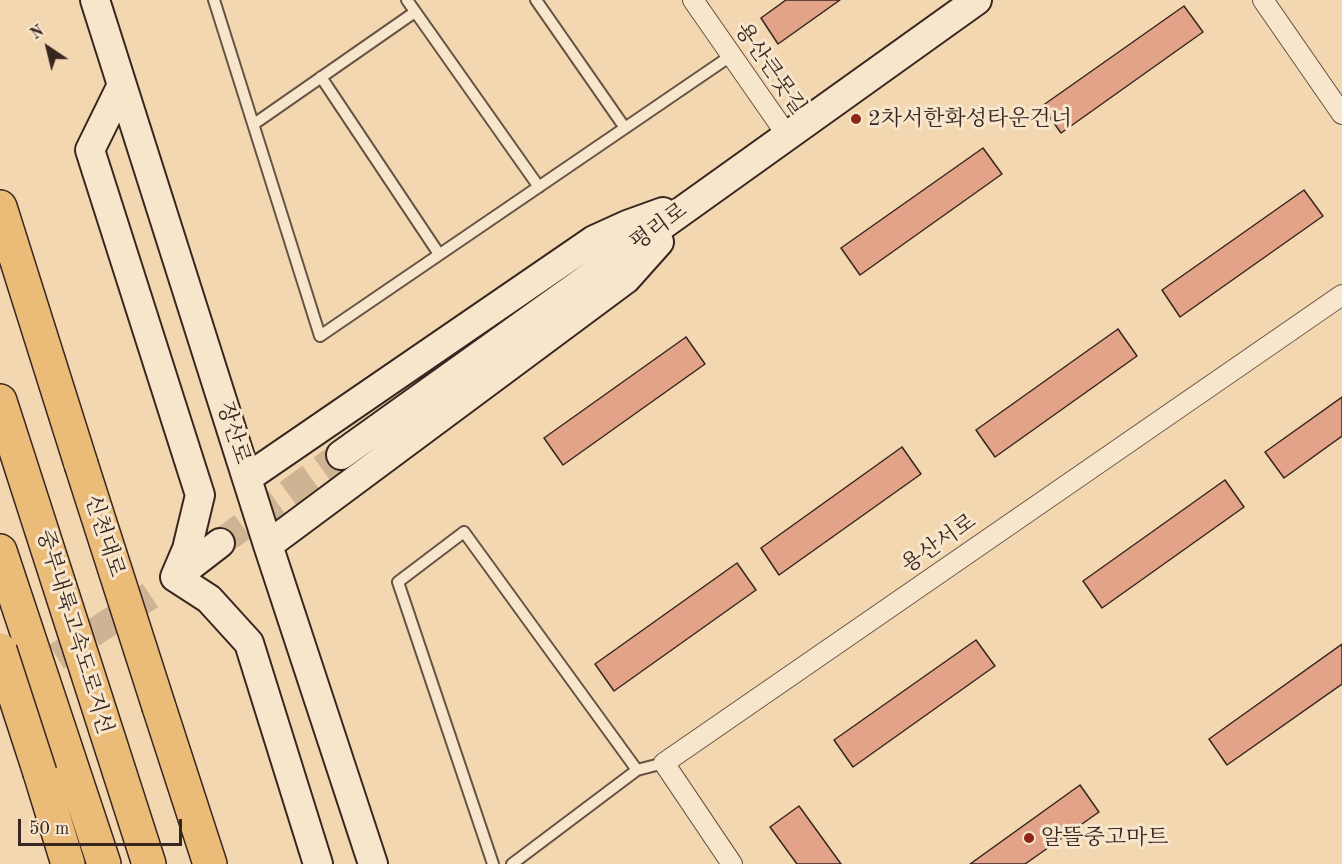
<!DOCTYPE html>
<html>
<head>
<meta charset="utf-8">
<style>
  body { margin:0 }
  #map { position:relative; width:1342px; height:864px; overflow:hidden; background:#f3d7b0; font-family:"Old Standard TT",serif }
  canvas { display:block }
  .north { position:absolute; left:18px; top:18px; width:60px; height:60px; -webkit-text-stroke:4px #f7e5cc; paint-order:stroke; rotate:325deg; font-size:16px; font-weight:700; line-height:24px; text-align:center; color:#382620 }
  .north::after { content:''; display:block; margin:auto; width:21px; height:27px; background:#382620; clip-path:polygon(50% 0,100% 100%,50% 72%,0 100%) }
  .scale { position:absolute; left:18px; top:819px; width:164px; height:27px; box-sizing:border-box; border:3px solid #382620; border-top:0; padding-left:8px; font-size:18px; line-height:21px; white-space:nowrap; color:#382620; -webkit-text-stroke:4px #f7e5cc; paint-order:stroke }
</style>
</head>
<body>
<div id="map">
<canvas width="1342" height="864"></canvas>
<div class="north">N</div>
<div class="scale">50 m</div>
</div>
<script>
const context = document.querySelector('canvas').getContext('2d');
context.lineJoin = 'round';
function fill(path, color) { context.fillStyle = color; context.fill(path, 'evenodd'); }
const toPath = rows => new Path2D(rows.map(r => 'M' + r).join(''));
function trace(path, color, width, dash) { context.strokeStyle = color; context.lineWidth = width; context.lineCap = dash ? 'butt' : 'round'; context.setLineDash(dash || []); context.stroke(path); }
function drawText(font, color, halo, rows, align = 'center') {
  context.font = font + ' "Old Standard TT","Noto Serif KR",serif'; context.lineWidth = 6; context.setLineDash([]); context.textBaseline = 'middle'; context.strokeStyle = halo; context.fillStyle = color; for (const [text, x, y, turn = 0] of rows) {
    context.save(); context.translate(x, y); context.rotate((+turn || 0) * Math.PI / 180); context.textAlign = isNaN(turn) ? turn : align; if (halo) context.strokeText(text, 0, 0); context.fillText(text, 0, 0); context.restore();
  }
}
const building = toPath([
  [786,0,840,0,778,44,761,18,786,0],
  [1184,6,1203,32,1061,133,1042,106,1184,6],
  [983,148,1002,174,860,275,841,248,983,148],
  [1304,190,1323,216,1180,317,1162,290,1304,190],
  [1118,329,1137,356,995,457,976,430,1118,329],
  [686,337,705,364,563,465,544,438,686,337],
  [1342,397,1342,436,1284,478,1265,452,1342,397],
  [902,447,921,474,779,575,761,548,902,447],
  [1225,480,1244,507,1102,608,1083,581,1225,480],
  [737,563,756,590,614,691,595,664,737,563],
  [976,640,995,666,853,767,834,740,976,640],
  [1342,644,1342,684,1227,765,1209,739,1342,644],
  [1080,785,1099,812,1025,864,970,864,1080,785],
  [799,806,841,864,797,864,770,827,799,806]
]);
const secondaryTunnel = toPath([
  [220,543,341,455],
  [21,679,64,652,160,589]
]);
const lane = toPath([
  [214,0,320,336,732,55],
  [407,0,539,187],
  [536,0,625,128],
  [321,77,439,254],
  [254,124,415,12],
  [493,864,398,582,464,532,637,770,664,763],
  [512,864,637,770]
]);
const street = toPath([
  [693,0,787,135],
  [1263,0,1342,114],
  [732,864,664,763,1342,295]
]);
const secondary = toPath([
  [95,0,268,545,373,864],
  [122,85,90,150,200,495,187,549,175,577,209,599,249,643,318,864],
  [341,455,977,0],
  [247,478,594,240,627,225,663,212],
  [268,545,626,279,659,242],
  [176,577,220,543]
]);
const highway = toPath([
  [0,207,81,464],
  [0,401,149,864],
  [0,551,104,864],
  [159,707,210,864],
  [40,773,68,864]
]);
const highwayBridge = toPath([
  [81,464,159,707],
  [0,650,40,773]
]);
const markers = [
  [856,119,6,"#8f2418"],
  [1029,838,6,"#8f2418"]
];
const streetNames = [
  ["용산큰못길",770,69,55],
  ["평리로",659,227,-36],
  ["장산로",233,433,72],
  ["신천대로",104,536,72],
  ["용산서로",939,544,-35],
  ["중부내륙고속도로지선",74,632,73]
];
const poiNames = [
  ["2차서한화성타운건너",868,119],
  ["알뜰중고마트",1041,838]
];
fill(building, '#e3a389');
trace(building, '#382620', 1.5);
trace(secondaryTunnel, '#ceb493', 28, [28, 14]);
trace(lane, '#675244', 14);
trace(street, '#675244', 22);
trace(secondary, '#382620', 32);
trace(highway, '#382620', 36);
trace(lane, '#f7e5cc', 10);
trace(street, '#f7e5cc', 20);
trace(secondary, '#f7e5cc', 28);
trace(highway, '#eabc78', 33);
trace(highwayBridge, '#382620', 36, []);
trace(highwayBridge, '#eabc78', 33);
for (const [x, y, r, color] of markers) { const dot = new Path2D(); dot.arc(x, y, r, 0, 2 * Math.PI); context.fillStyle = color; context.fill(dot); trace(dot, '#f7e5cc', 2); }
drawText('22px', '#382620', '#f7e5cc', streetNames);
drawText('22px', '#382620', '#f7e5cc', poiNames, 'left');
</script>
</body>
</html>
